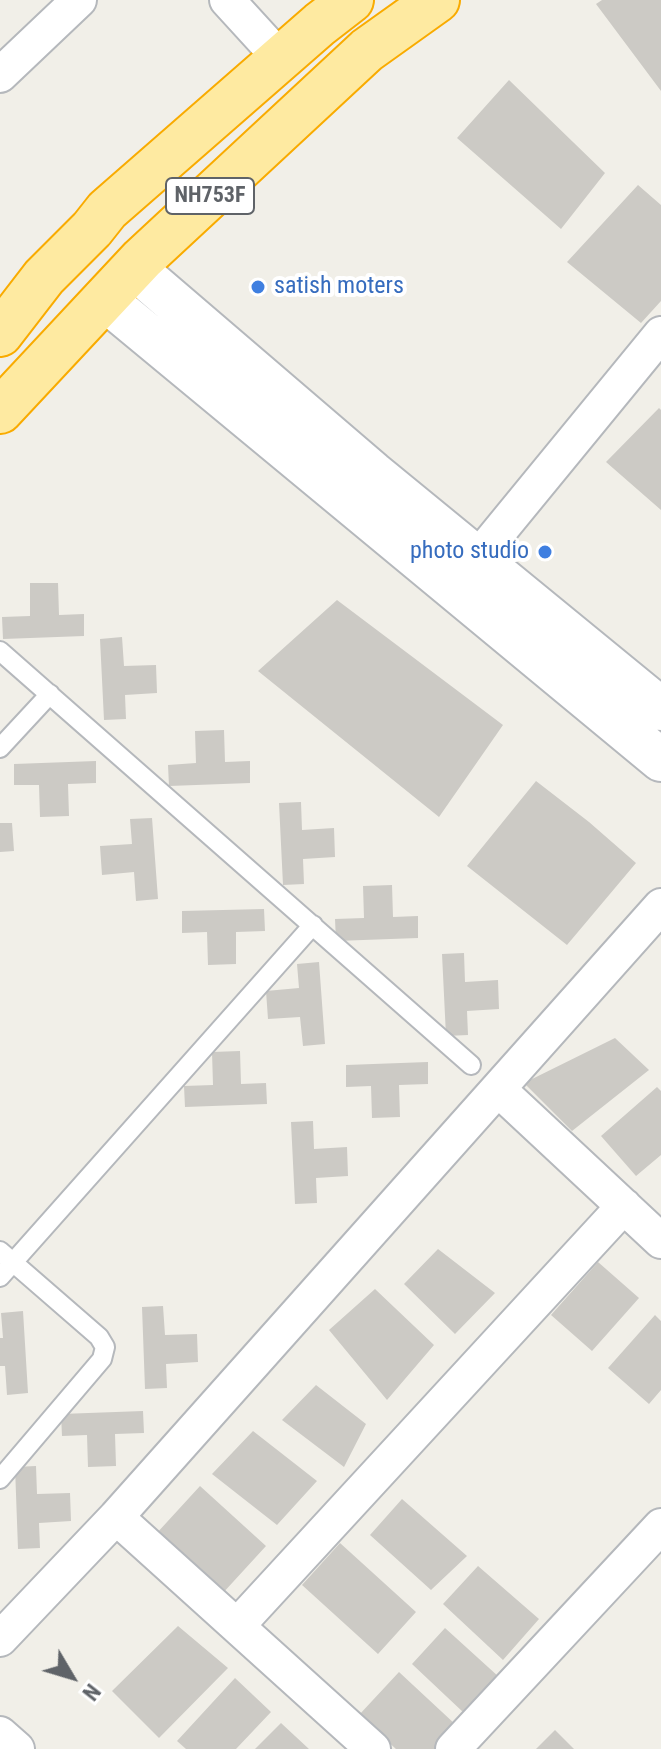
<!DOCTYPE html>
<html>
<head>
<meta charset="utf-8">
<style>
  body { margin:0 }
  #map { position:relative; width:661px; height:1749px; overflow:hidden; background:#f1efe8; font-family:"Roboto Condensed",sans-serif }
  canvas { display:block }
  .north { position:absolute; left:32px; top:1637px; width:80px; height:80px; -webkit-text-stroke:6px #fff; paint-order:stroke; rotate:128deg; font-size:22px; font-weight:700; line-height:32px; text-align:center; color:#5f6368 }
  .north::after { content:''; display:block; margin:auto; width:28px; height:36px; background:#5f6368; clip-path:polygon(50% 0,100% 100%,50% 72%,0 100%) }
</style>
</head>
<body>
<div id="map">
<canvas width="661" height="1749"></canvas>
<div class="north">N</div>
</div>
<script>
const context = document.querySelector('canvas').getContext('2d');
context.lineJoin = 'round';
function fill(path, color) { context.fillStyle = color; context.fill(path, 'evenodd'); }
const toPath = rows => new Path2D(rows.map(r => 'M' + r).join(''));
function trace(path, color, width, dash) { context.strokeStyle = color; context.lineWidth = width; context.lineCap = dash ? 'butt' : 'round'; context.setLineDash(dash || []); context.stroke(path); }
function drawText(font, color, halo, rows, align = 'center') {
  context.font = font + ' "Roboto Condensed",sans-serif'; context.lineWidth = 8; context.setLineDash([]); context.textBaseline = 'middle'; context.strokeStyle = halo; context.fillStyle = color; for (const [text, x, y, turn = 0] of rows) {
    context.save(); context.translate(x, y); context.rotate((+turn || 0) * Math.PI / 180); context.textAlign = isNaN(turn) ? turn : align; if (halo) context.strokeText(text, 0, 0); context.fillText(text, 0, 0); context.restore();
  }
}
const building = toPath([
  [602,0,661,0,661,91,596,4],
  [509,80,605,173,561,229,457,138],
  [638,185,661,205,661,301,641,323,567,262],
  [659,408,661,410,661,510,606,462],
  [30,583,58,583,59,615,84,614,84,636,3,639,2,617,30,616],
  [337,600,503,725,439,817,258,671],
  [122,637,124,666,156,665,157,693,125,695,126,719,104,720,100,639],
  [224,730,225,762,250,761,250,783,169,786,168,765,196,763,195,731],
  [96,761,96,783,68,784,69,816,40,817,39,785,14,785,14,764],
  [536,781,589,822,636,863,567,945,467,866],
  [301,802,302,830,334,828,335,857,303,859,304,884,283,885,279,803],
  [152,818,158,899,136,901,134,872,102,875,100,846,132,844,130,819],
  [0,823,12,823,14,851,0,852],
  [392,885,393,917,418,916,418,938,336,941,335,919,364,918,363,886],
  [264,909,265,931,236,932,236,964,208,965,207,932,182,933,182,911],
  [464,953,465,982,498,980,499,1009,467,1011,468,1035,446,1036,442,954],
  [319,962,325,1044,303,1046,300,1017,268,1019,266,991,299,988,297,964],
  [615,1038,649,1070,572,1131,524,1083],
  [240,1051,241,1084,266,1083,267,1104,185,1107,184,1086,213,1085,212,1052],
  [428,1062,428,1084,399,1085,400,1117,372,1118,371,1086,346,1087,346,1065],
  [657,1087,661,1091,661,1155,636,1176,601,1136],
  [313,1121,314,1149,347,1147,348,1176,316,1178,317,1203,295,1204,291,1122],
  [438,1249,495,1293,455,1334,404,1284],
  [598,1262,639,1298,592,1351,551,1315],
  [375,1289,434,1345,387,1400,329,1330],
  [163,1306,165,1335,197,1334,198,1362,166,1364,167,1388,145,1389,142,1307],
  [23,1311,28,1393,7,1395,5,1366,0,1366,0,1338,3,1338,1,1313],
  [655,1315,661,1321,661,1390,649,1404,608,1368],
  [316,1385,366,1424,344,1467,282,1420],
  [143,1411,144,1433,115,1434,116,1466,88,1467,87,1435,62,1436,61,1414],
  [253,1431,317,1481,277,1525,212,1474],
  [36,1466,37,1494,70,1493,71,1521,39,1523,40,1548,18,1549,15,1467],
  [200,1486,266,1546,222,1594,156,1534],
  [402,1499,467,1556,431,1590,370,1535],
  [340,1543,416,1612,378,1654,302,1585],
  [478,1566,539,1619,503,1660,443,1604],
  [178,1626,228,1668,159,1738,112,1691],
  [445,1628,499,1677,464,1713,412,1664],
  [399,1672,456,1725,435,1749,396,1749,359,1715],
  [235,1678,271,1712,236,1749,186,1749,177,1741],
  [281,1723,309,1749,255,1749],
  [555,1730,574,1749,536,1749]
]);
const service = toPath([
  [0,651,471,1065],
  [0,748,50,694],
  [0,1251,99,1337,105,1347,102,1359,0,1479],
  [0,1277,313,925]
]);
const minor = toPath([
  [227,0,280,58],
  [0,75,79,0],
  [461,578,661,334],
  [498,1089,661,1241],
  [116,1517,373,1749],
  [237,1626,624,1206],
  [0,1639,116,1517,661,906],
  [0,1734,17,1749],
  [453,1749,661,1526]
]);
const tertiary = toPath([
  [134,268,373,473,661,709],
  [104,299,661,760]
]);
const trunk = toPath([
  [0,334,44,277,92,229,107,210,320,24,351,0],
  [0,411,142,259,367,50,437,0]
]);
const markers = [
  [258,287,8,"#3f7fe0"],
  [545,552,8,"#3f7fe0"]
];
const shields = [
  [210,196,88]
];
const shieldNames = [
  ["NH753F",210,196]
];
const shopNames = [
  ["satish moters",274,287],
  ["photo studio",529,552,"right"]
];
fill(building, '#cccac5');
trace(service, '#b5b8bc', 22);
trace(minor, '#b5b8bc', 38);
trace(tertiary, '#b5b8bc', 46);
trace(trunk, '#f9ab00', 48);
trace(service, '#fff', 18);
trace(minor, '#fff', 34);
trace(tertiary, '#fff', 42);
trace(trunk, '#feeaa1', 44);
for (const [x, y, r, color] of markers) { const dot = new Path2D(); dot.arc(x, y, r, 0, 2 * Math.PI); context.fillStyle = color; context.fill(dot); trace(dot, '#fff', 3); }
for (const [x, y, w] of shields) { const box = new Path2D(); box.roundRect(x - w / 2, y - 18, w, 36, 6); context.fillStyle = '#fff'; context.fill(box); trace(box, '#5f6368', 2); }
drawText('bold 22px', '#5f6368', null, shieldNames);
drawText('24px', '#366cbe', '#fff', shopNames, 'left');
</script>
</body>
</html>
